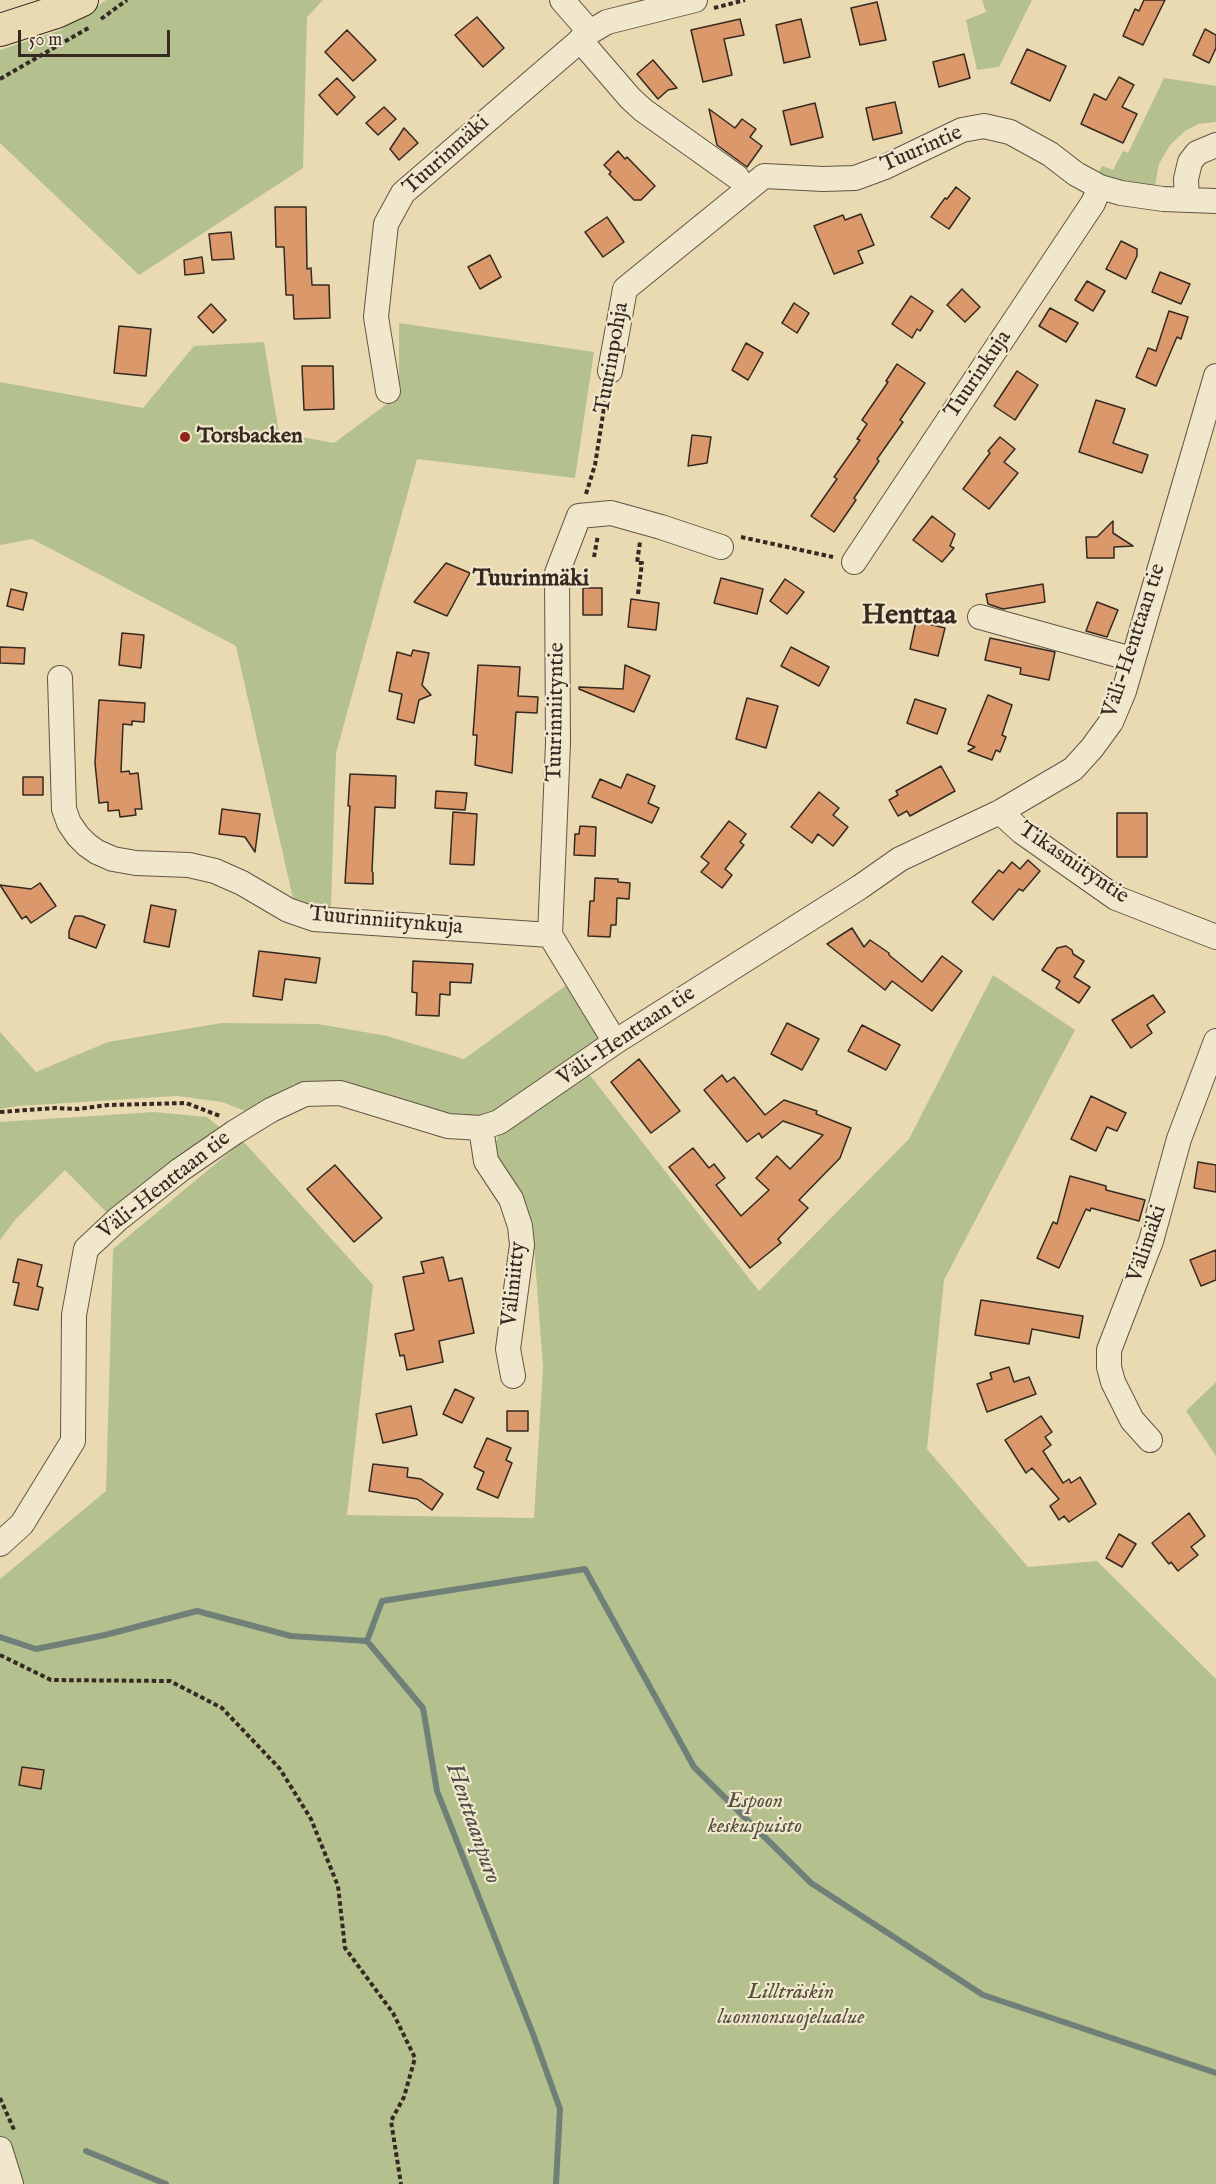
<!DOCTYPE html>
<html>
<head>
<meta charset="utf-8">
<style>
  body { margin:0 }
  #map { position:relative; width:1216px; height:2184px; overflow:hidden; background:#eadab2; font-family:"IM FELL English",serif }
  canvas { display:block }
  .scale { position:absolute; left:18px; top:30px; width:152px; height:27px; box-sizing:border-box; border:3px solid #352921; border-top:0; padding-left:8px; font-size:18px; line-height:21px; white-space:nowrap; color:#352921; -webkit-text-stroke:4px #f1e7cd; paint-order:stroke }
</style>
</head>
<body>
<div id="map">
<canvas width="1216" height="2184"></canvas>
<div class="scale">50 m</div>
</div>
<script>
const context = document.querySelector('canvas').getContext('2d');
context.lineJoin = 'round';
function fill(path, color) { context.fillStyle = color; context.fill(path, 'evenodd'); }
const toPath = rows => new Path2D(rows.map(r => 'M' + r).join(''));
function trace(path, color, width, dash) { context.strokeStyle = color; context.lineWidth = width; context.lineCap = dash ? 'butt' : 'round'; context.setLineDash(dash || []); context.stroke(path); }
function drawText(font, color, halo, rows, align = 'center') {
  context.font = font + ' "IM FELL English",serif'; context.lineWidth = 4.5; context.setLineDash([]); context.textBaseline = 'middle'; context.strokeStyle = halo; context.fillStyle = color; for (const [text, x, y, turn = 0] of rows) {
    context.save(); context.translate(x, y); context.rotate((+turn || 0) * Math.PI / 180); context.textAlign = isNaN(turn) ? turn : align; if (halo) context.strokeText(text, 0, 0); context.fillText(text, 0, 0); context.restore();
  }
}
const green = toPath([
  [106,0,323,0,307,17,303,168,139,275,0,143,0,50,61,30,65,27,63,21,90,12],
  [982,0,1032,0,999,67,977,70,966,20,986,12],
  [1164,78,1216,86,1216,122,1198,124,1185,131,1170,145,1159,164,1154,191,1112,185,1098,173,1102,166,1113,170,1123,151,1128,153],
  [399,323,594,352,575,478,417,459,336,753,331,908,294,903,236,646,32,539,0,545,0,382,143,408,194,346,264,342,279,433,334,443,399,395],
  [993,975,1075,1030,944,1280,927,1449,1028,1567,1097,1561,1216,1679,1216,2184,0,2184,0,1579,106,1491,113,1249,243,1141,373,1285,347,1515,534,1518,543,1367,533,1233,522,1198,493,1149,500,1132,589,1074,759,1291,909,1139],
  [568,984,600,1039,505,1109,473,1121,429,1113,345,1082,294,1084,245,1111,222,1102,177,1096,18,1106,0,1109,0,1032,36,1072,108,1042,222,1023,318,1024,387,1036,464,1059],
  [154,1112,207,1117,223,1130,111,1217,65,1170,15,1220,0,1240,0,1122],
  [1216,1382,1216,1456,1186,1411]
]);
const stream = toPath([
  [0,1637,36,1649,105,1635,197,1611,291,1636,367,1641,423,1708,437,1791,533,2034,560,2109,556,2184],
  [367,1641,382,1601,585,1569,694,1767,811,1883,983,1995,1216,2073],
  [86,2151,166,2184]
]);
const building = toPath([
  [1144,0,1165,0,1143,45,1123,36,1135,9,1139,11,1144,0],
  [877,2,886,40,860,45,851,8,877,2],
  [477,17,504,48,483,67,455,35,477,17],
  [740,19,744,35,724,39,732,75,703,82,691,30,740,19],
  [801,19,810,57,784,63,776,25,801,19],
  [1205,29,1216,35,1216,48,1209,63,1193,55,1205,29],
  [347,30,376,60,353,81,325,52,347,30],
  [1027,49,1066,66,1050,101,1011,83,1027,49],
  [964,54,970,78,939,87,933,62,964,54],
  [653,60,677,88,668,90,658,99,637,74,653,60],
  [1119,77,1134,85,1122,107,1137,114,1123,143,1081,124,1094,94,1106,100,1119,77],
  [337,78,355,97,337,115,319,95,337,78],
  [895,102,902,133,873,140,866,108,895,102],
  [815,103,823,137,791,145,783,111,815,103],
  [384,107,396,119,378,135,366,123,384,107],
  [709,109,735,128,742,119,756,129,750,137,762,146,747,167,717,145,709,109],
  [404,128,418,143,399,160,390,149,404,128],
  [618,151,625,159,627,157,655,186,641,200,634,200,609,174,611,172,604,165,618,151],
  [956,187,970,198,949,229,931,217,945,198,947,199,956,187],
  [275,207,306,207,307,269,311,268,312,285,329,285,330,318,294,319,293,295,286,295,284,247,276,247,275,207],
  [861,214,874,245,858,251,863,263,834,274,814,226,843,215,845,220,861,214],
  [607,217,624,242,603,257,585,232,607,217],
  [231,232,234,259,212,260,209,234,231,232],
  [1121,241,1137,249,1137,256,1126,279,1106,269,1121,241],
  [490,255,501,277,480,289,468,267,490,255],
  [202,257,204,273,185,275,184,260,202,257],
  [1160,272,1190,284,1181,304,1152,292,1160,272],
  [1087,281,1105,291,1093,311,1075,300,1087,281],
  [962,289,980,307,965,322,947,305,962,289],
  [911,296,933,311,920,331,917,329,912,338,892,324,911,296],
  [794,303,809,313,797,333,782,323,794,303],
  [211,304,226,320,213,333,198,317,211,304],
  [1050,308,1078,323,1066,342,1039,326,1050,308],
  [1169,311,1188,317,1181,339,1177,337,1156,386,1136,377,1148,348,1156,351,1169,311],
  [119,326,151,329,146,376,114,373,119,326],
  [746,343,763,353,748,380,732,370,746,343],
  [897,364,925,383,900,420,903,422,877,459,879,461,854,498,856,500,834,532,811,516,837,479,834,477,860,440,857,439,867,424,862,420,888,382,886,381,897,364],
  [302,366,333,366,334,409,304,410,302,366],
  [1017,371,1038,385,1015,420,994,406,1017,371],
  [1096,400,1125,409,1113,443,1148,455,1142,473,1079,452,1096,400],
  [692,435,711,437,707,463,688,466,692,435],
  [1000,437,1015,449,1004,462,1018,473,989,509,963,489,990,453,988,451,1000,437],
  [932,516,955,534,950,546,954,548,942,562,913,540,932,516],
  [1113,521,1113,533,1133,546,1114,547,1114,558,1087,558,1086,537,1097,537,1113,521],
  [446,563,470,573,447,616,414,602,446,563],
  [721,578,763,589,757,614,714,603,721,578],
  [785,579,804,592,787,614,770,601,785,579],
  [1043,584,1045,602,1003,609,988,604,986,594,1043,584],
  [583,588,602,588,602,615,583,615,583,588],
  [11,589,27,593,23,610,7,606,11,589],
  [631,599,659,603,656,630,628,627,631,599],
  [1097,602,1118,610,1107,637,1086,631,1097,602],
  [916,621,945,628,938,656,910,649,916,621],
  [122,633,144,635,141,668,119,665,122,633],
  [990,638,1055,652,1049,680,1020,674,1021,668,985,660,990,638],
  [0,647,25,648,24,664,0,663,0,647],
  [791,647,829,667,819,686,781,666,791,647],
  [413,650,429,653,422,685,431,695,419,700,414,723,397,719,402,694,389,691,397,652,411,656,413,650],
  [478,665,520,667,518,696,538,697,537,713,516,712,512,773,475,765,477,735,473,735,478,665],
  [625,665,650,676,634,712,579,689,579,687,623,689,625,665],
  [988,695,1012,705,1002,735,1006,737,1000,752,996,750,992,760,968,751,975,747,968,744,988,695],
  [747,698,778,706,766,748,736,739,747,698],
  [915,699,946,709,937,734,907,723,915,699],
  [99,700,145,703,144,722,132,721,132,725,123,724,121,772,129,771,130,774,138,773,142,809,135,809,136,815,120,817,119,810,108,811,108,802,99,803,95,763,99,700],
  [941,766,955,791,910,816,907,811,898,816,889,800,898,795,896,791,941,766],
  [350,774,396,776,395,808,375,807,372,871,373,873,373,884,345,883,350,806,348,806,350,774],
  [627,774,655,786,648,803,659,808,652,823,592,797,600,779,621,788,627,774],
  [23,777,43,777,43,795,23,795,23,777],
  [436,791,467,793,465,810,435,808,436,791],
  [819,792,839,808,833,815,848,827,833,846,818,834,812,843,791,827,819,792],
  [222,809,260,814,255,852,245,837,219,834,222,809],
  [453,812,477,814,474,865,450,864,453,812],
  [1117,813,1147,813,1147,857,1117,857,1117,813],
  [729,821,746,834,740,842,744,845,725,869,732,875,722,888,701,872,709,863,701,857,729,821],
  [580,826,596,827,595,856,574,855,575,834,579,834,580,826],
  [1028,860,1040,871,1023,891,1019,889,993,920,972,902,999,870,1003,873,1012,862,1020,869,1028,860],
  [595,878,618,879,618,882,630,883,629,899,617,898,616,925,611,925,610,937,588,936,590,901,594,901,595,878],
  [40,883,56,906,31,923,26,916,22,919,0,885,31,889,40,883],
  [151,905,176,910,169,947,144,942,151,905],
  [75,916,82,916,105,925,96,948,69,938,69,931,75,916],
  [852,928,864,947,870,940,889,953,889,955,922,982,942,956,962,971,932,1011,892,981,885,990,827,944,852,928],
  [1066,946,1072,950,1073,954,1084,961,1074,977,1090,987,1079,1003,1056,988,1060,981,1042,970,1057,948,1066,946],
  [259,951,320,958,316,983,285,979,282,1000,253,996,259,951],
  [413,961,473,964,471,983,450,982,450,995,440,994,439,1016,416,1015,417,993,412,992,413,961],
  [1153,995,1165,1012,1147,1025,1152,1033,1131,1048,1112,1020,1153,995],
  [787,1023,819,1039,802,1070,771,1054,787,1023],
  [862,1025,900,1045,886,1070,848,1051,862,1025],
  [639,1059,680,1111,651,1133,611,1082,639,1059],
  [722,1075,727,1082,734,1077,765,1115,784,1100,817,1111,816,1114,851,1128,840,1158,799,1200,808,1208,778,1239,781,1243,750,1268,669,1167,693,1148,709,1168,714,1164,725,1178,716,1185,741,1216,769,1190,756,1178,777,1156,790,1169,823,1135,783,1121,762,1138,759,1133,747,1142,704,1090,722,1075],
  [1091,1096,1126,1113,1117,1131,1107,1127,1096,1151,1071,1139,1091,1096],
  [1198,1162,1216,1165,1216,1192,1194,1188,1198,1162],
  [335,1165,382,1218,354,1242,307,1189,335,1165],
  [1070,1176,1106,1186,1106,1190,1145,1200,1139,1221,1091,1208,1090,1211,1086,1209,1059,1268,1037,1258,1053,1222,1057,1224,1070,1176],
  [1216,1250,1216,1280,1201,1286,1190,1260,1216,1250],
  [443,1257,449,1281,462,1278,474,1333,439,1341,443,1362,407,1370,404,1355,400,1356,395,1334,414,1330,403,1277,424,1273,421,1262,443,1257],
  [18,1259,42,1265,37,1286,43,1288,38,1310,14,1305,19,1283,13,1282,18,1259],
  [981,1300,1083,1316,1079,1338,1032,1329,1029,1344,975,1335,981,1300],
  [1009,1367,1014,1382,1029,1377,1036,1394,987,1412,977,1384,992,1379,990,1373,1009,1367],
  [455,1389,474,1398,462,1423,443,1414,455,1389],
  [411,1406,417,1435,383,1443,376,1414,411,1406],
  [507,1411,528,1411,528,1431,507,1431,507,1411],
  [1041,1416,1052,1432,1045,1437,1051,1445,1043,1451,1063,1483,1069,1479,1071,1483,1080,1477,1096,1504,1069,1522,1064,1516,1059,1520,1050,1506,1059,1499,1032,1468,1026,1473,1005,1440,1041,1416],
  [487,1438,511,1448,506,1460,512,1463,498,1498,477,1489,484,1472,474,1467,487,1438],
  [373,1464,408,1468,407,1477,421,1479,443,1494,432,1510,417,1499,369,1491,373,1464],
  [1189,1513,1205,1536,1191,1547,1198,1555,1178,1571,1171,1562,1169,1564,1152,1543,1189,1513],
  [1119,1534,1136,1544,1122,1567,1106,1558,1119,1534],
  [22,1767,44,1770,41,1789,19,1785,22,1767]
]);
const path = toPath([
  [714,8,745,0],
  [101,19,127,0],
  [0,79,90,27],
  [586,494,595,465,607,389],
  [741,537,833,557],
  [594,557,598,535],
  [638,594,642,563,637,563,640,542],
  [0,1112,55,1108,78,1109,108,1105,186,1103,220,1116],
  [0,1655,51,1680,170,1681,222,1708,280,1769,311,1819,338,1886,345,1948,393,2013,415,2058,404,2097,391,2121,401,2184],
  [0,2098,15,2132]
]);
const minor = toPath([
  [562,0,590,32],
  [580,40,630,98,643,110,737,177],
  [1187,200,1186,179,1190,162,1197,153,1216,145],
  [610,371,625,289,764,176,823,179,855,178,885,167,962,130,984,126,1010,132,1050,154,1076,174,1100,187,1121,193,1163,199,1216,201],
  [388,391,376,317,386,224,403,193,590,32,607,22,695,0],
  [854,562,1093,203,1100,187],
  [980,617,1132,659],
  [60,678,64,809,69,823,78,836,87,845,97,852,113,859,136,863,189,865,215,871,242,883,288,910,314,919,550,935],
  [1000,812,1022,832,1116,898,1216,937],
  [615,1042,550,935,558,743,557,573,579,516,611,513,661,527,721,547],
  [481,1128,486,1161,511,1199,520,1226,522,1245,508,1349,513,1376],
  [1150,1440,1132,1420,1113,1382,1109,1367,1109,1350,1151,1241,1179,1139,1216,1041],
  [0,1544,22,1524,73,1441,74,1315,86,1249,118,1219,180,1170,235,1132,271,1110,305,1094,340,1093,448,1126,481,1128,499,1122,615,1042,860,887,900,859,1000,812,1073,769,1092,748,1111,722,1124,691,1216,376],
  [0,2149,11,2184]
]);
const major = toPath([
  [0,30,56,12,82,0]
]);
const markers = [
  [185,437,6,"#8f2418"]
];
const streetNames = [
  ["Tuurintie",922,150,-24],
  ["Tuurinmäki",447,156,-42],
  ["Tuurinpohja",613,358,-80],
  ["Tuurinkuja",979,375,-56],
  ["Väli-Henttaan tie",1135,641,-72],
  ["Tuurinniityntie",557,712,-89],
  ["Tikasniityntie",1073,864,34],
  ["Tuurinniitynkuja",386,922,5],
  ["Väli-Henttaan tie",627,1037,-34],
  ["Väli-Henttaan tie",165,1186,-38],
  ["Välimäki",1148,1244,-71],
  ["Väliniitty",515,1284,-84]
];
const poiNames = [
  ["Torsbacken",197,437]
];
const parkNames = [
  ["Espoon",755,1802],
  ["keskuspuisto",755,1827],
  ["Lillträskin",791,1993],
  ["luonnonsuojelualue",791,2018]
];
const neighbourhoodNames = [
  ["Tuurinmäki",531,580]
];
const waterNames = [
  ["Henttaanpuro",472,1824,71]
];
const districtNames = [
  ["Henttaa",909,617]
];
fill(green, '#b4c08e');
trace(stream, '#708078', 6);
fill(building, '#db986b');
trace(building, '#352921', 1.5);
trace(minor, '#625545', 26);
trace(major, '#352921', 34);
trace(path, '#352921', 4, [4.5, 3]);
trace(minor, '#f1e7cd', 24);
trace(major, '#eadab2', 32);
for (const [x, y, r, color] of markers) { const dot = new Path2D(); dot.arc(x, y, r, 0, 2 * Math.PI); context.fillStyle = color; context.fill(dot); trace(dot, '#f1e7cd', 2); }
drawText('22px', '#352921', '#f1e7cd', streetNames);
drawText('bold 22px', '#352921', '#f1e7cd', poiNames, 'left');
drawText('italic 22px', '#554f3c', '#f1e7cd', parkNames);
drawText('bold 24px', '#352921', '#f1e7cd', neighbourhoodNames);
drawText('italic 24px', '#4e4d45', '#f1e7cd', waterNames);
drawText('bold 28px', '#352921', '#f1e7cd', districtNames);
</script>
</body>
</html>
